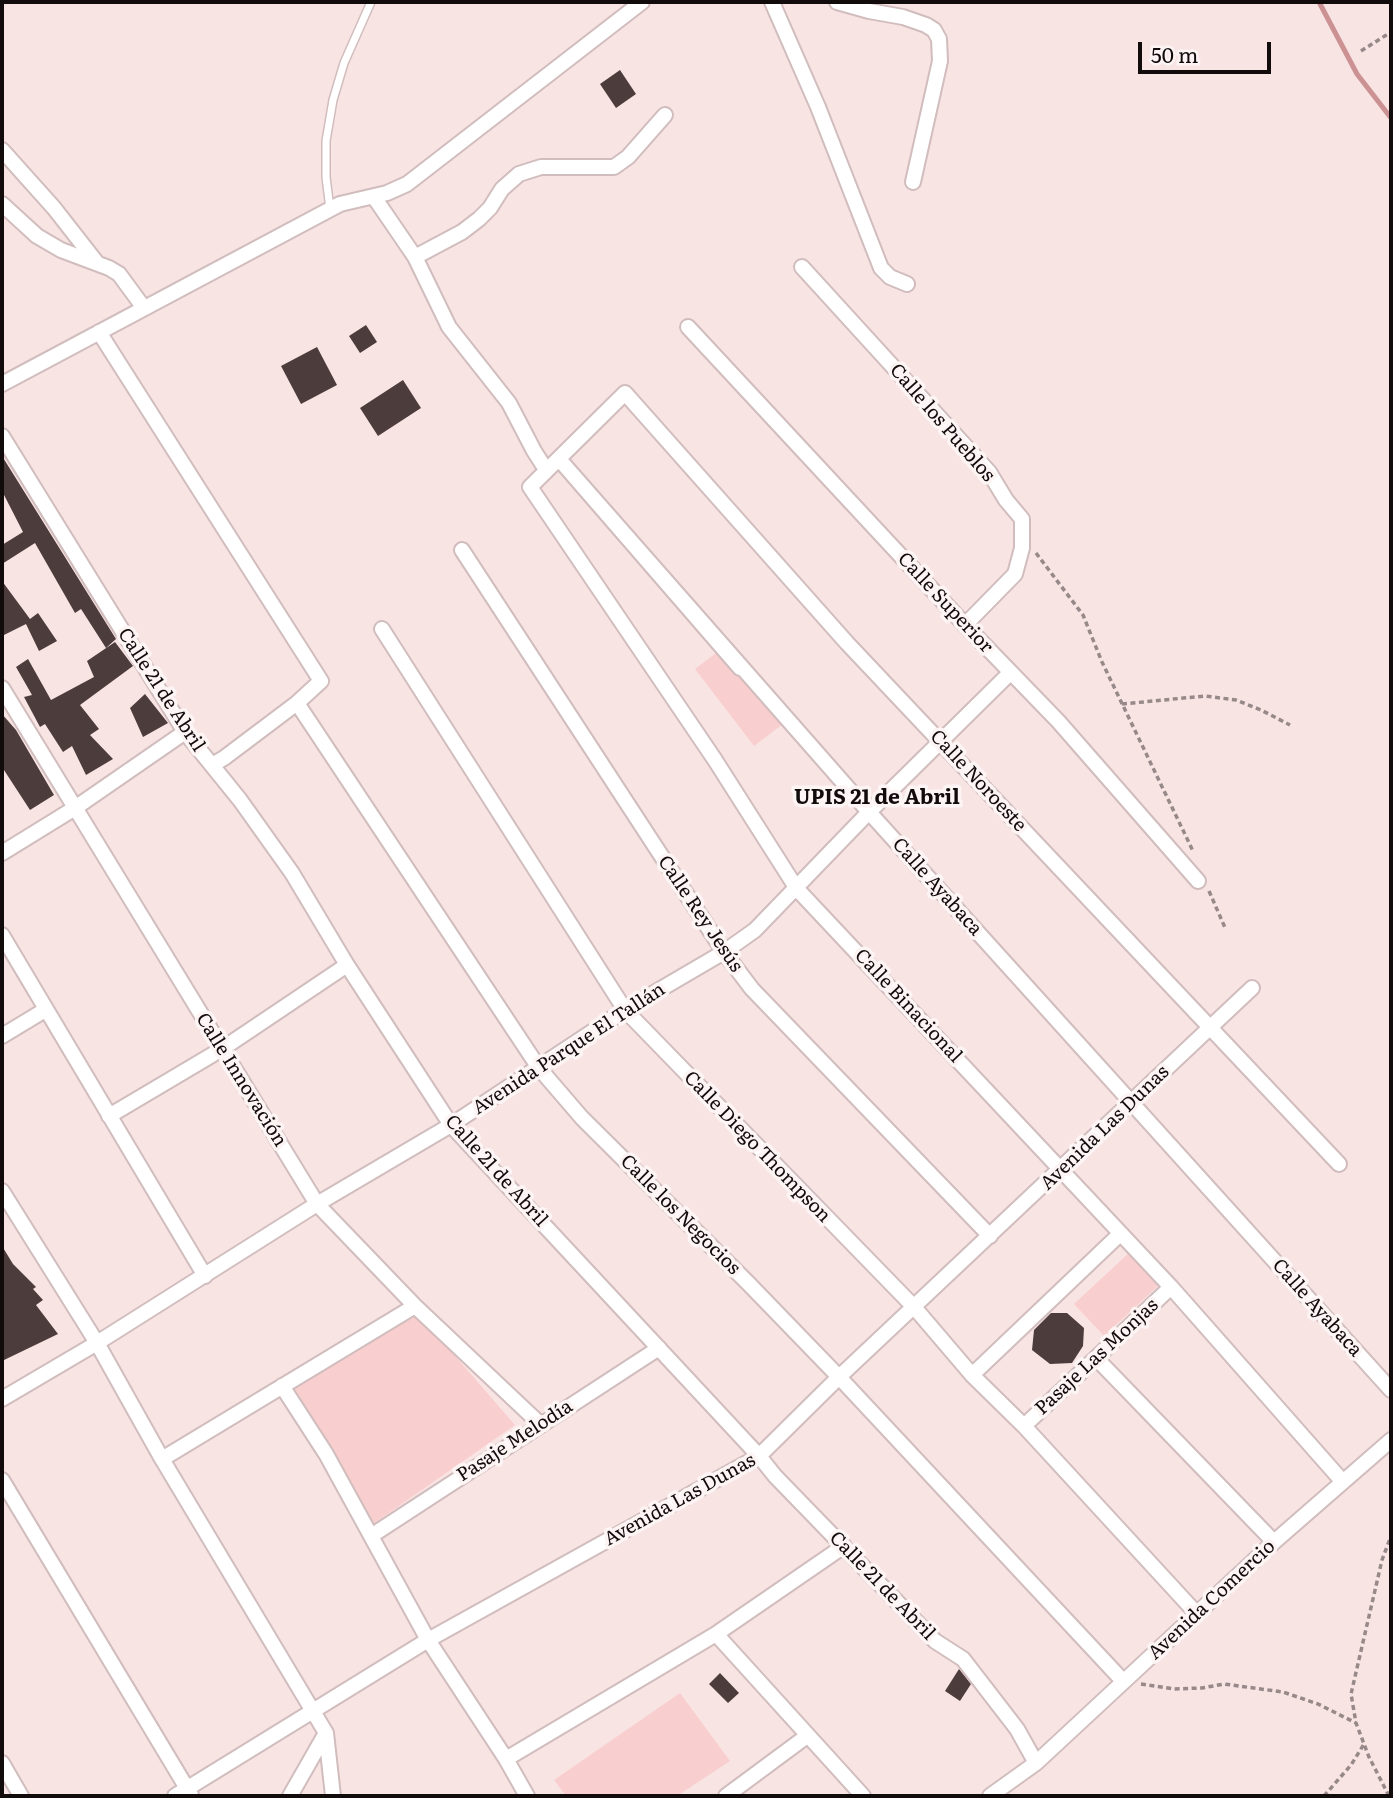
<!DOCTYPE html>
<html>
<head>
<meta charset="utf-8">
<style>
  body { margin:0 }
  #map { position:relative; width:1393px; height:1798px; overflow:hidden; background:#f9e4e4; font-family:Literata,serif }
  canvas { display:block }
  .frame { position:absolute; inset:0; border:4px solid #110b0b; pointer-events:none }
  .scale { position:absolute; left:1138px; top:42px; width:133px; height:32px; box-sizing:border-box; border:4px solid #110b0b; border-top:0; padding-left:9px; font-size:21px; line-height:24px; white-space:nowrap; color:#110b0b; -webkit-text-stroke:5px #fdf4f4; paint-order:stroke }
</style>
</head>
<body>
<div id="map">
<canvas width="1393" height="1798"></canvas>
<div class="frame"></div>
<div class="scale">50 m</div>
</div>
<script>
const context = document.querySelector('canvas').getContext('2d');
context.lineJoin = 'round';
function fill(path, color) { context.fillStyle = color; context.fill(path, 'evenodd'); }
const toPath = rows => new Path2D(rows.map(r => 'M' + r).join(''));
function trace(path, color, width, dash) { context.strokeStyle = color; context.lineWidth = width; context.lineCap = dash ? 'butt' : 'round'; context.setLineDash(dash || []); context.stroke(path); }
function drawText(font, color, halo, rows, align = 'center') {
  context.font = font + ' Literata,serif'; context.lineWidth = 7; context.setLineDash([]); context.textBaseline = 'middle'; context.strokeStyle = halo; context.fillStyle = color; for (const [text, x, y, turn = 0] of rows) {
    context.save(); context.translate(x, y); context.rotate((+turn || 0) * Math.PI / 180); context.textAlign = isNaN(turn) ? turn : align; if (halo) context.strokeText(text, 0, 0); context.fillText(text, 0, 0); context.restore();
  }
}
const green = toPath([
  [724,647,783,724,754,746,695,669],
  [1131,1251,1161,1283,1104,1336,1074,1304],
  [410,1304,515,1425,373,1524,291,1388],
  [680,1693,730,1761,677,1796,566,1796,554,1780]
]);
const stream = toPath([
  [1319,2,1357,74,1391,118]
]);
const building = toPath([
  [620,70,636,94,616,108,600,84],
  [366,325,377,342,360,353,349,336],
  [317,347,337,385,301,404,281,366],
  [403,380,421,408,378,436,360,408],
  [2,456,116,639,106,648,81,609,75,613,35,543,2,564,2,545,23,532,2,491],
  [2,581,30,619,38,613,57,641,39,651,26,624,2,636],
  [115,642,133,666,80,705,99,729,90,735,113,759,86,775,72,746,63,752,45,724,40,727,24,697,32,695,16,667,28,659,51,700,94,677,87,661],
  [145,694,168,723,143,737,130,708],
  [2,714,16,730,54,795,30,810,2,767],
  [2,1246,13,1264,36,1287,33,1289,43,1300,36,1305,58,1334,2,1361],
  [1051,1313,1067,1313,1084,1328,1083,1346,1072,1363,1050,1364,1032,1350,1034,1330],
  [959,1669,971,1684,960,1701,945,1691],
  [720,1673,739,1693,728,1703,709,1684]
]);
const path = toPath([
  [1361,51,1391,32],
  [1036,553,1083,615,1102,662,1193,851],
  [1122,704,1205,696,1236,700,1261,710,1290,725],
  [1209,891,1226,930],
  [1141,1684,1174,1689,1202,1688,1224,1684,1283,1692,1318,1704,1356,1723],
  [1324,1796,1351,1765,1364,1744],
  [1389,1796,1369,1757,1356,1723,1351,1694,1382,1560,1391,1536]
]);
const lane = toPath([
  [330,209,326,177,326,141,333,100,344,63,371,2]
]);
const street = toPath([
  [772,2,818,107,881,268,890,277,907,284],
  [837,2,869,11,903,17,926,25,934,30,939,39,940,61,913,182],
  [2,150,54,208,97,263],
  [374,197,415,257,449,327,509,403,534,451,543,465],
  [2,204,37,236,61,250,109,268,119,274,144,308],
  [415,257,462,232,479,219,490,208,502,189,519,174,541,167,614,167,628,157,665,115],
  [802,267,989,472,1006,500,1022,519,1022,548,1015,574,965,625],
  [688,327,965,625,1058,721,1198,881],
  [99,332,321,681,297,703,224,758,212,765],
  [2,384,340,204,387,193,407,184,642,2],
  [2,436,185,732,240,800,292,873,347,965,451,1125,759,1456,775,1476,935,1641,963,1659,1017,1729,1036,1763],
  [462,550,724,952,752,989,990,1236],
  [382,629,625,1010,914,1307,972,1375,1024,1426,1197,1614],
  [740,668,559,459,869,812,1391,1390],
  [2,688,317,1204,415,1306,540,1424],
  [297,703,539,1068,582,1118,749,1284,839,1377,1123,1681],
  [2,853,75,808,185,732],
  [2,935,205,1276],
  [2,1036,45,1010],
  [109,1116,222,1049,347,965],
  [1339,1164,847,643,625,393,530,487,715,760,797,889,1171,1287,1343,1482],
  [2,1191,97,1343,162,1459,326,1733,333,1796],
  [1096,1358,1274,1542],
  [972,1375,1120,1234],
  [282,1386,326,1454,428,1640,506,1759,527,1796],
  [2,1399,97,1343,317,1204,451,1125,625,1010,724,952,755,930,869,812,1010,673],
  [1024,1426,1171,1287],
  [162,1459,415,1306],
  [2,1480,191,1795],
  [371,1536,659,1348],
  [716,1634,863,1796],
  [506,1759,716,1634,844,1546],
  [2,1763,21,1796],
  [175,1796,428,1640,759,1456,839,1377,1252,988],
  [290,1796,326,1733],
  [726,1796,807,1736],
  [990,1796,1036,1763,1274,1542,1391,1440]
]);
const streetNames = [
  ["Calle los Pueblos",942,423,49],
  ["Calle Superior",945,603,47],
  ["Calle 21 de Abril",161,690,57],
  ["Calle Noroeste",978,781,47],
  ["Calle Ayabaca",937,887,48],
  ["Calle Rey Jesús",700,914,56],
  ["Calle Binacional",908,1006,47],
  ["Avenida Parque El Tallán",569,1049,-33],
  ["Calle Innovación",241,1080,58],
  ["Avenida Las Dunas",1105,1128,-44],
  ["Calle Diego Thompson",757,1147,46],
  ["Calle 21 de Abril",496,1171,48],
  ["Calle los Negocios",680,1215,45],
  ["Calle Ayabaca",1317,1308,48],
  ["Pasaje Las Monjas",1097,1357,-43],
  ["Pasaje Melodía",515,1441,-33],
  ["Avenida Las Dunas",680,1500,-29],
  ["Calle 21 de Abril",882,1586,46],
  ["Avenida Comercio",1212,1600,-43]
];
const neighbourhoodNames = [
  ["UPIS 21 de Abril",877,798]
];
fill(green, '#f9cecf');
trace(stream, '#cb9193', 5);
fill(building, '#4c3c3c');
trace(lane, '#d1bdbd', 10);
trace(street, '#d1bdbd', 18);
trace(path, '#978989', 3.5, [5, 3.5]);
trace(lane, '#fff', 7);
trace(street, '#fff', 14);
drawText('19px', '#110b0b', '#fdf4f4', streetNames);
drawText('bold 21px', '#110b0b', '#fdf4f4', neighbourhoodNames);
</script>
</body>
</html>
